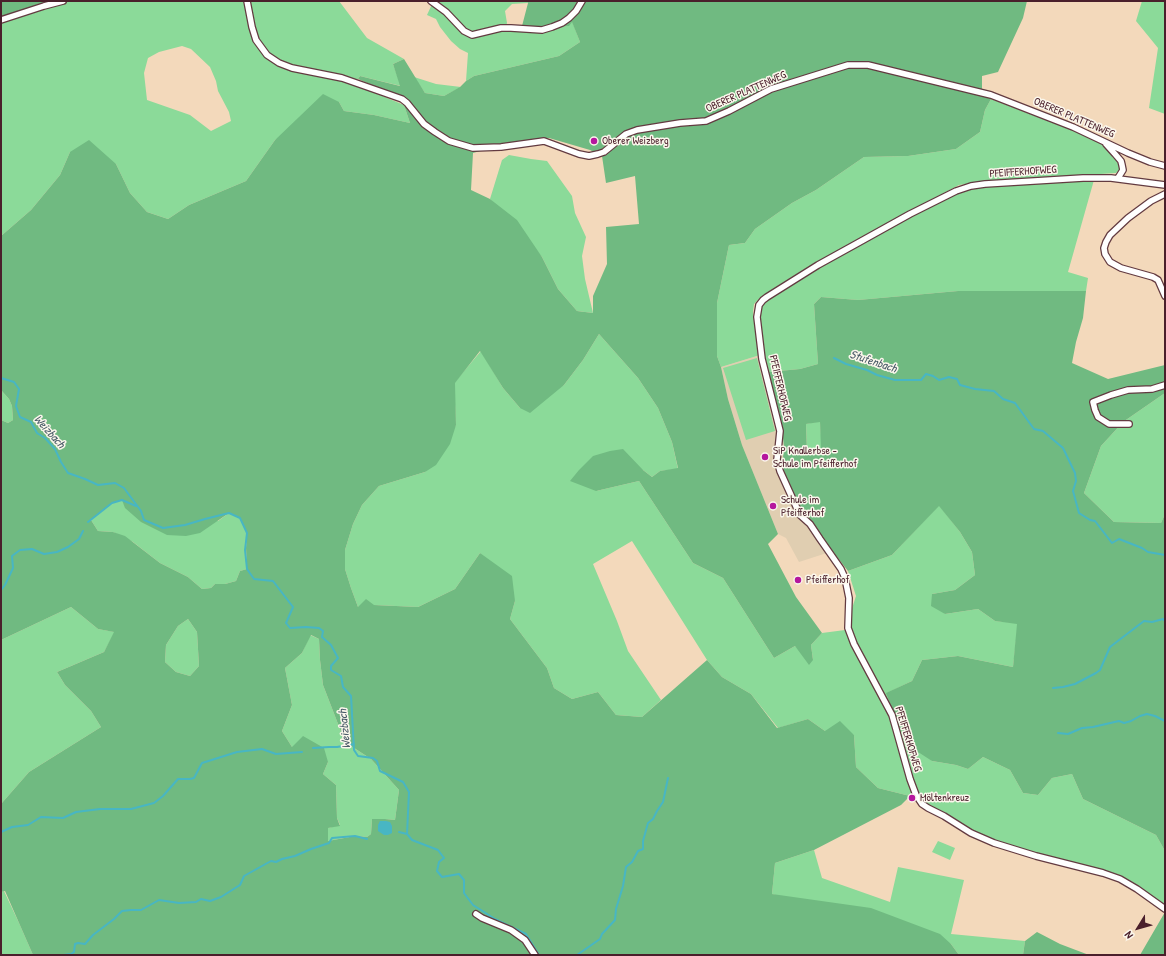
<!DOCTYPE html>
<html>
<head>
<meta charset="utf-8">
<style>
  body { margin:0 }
  #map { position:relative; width:1166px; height:956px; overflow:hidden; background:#f3d9bb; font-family:"Patrick Hand",sans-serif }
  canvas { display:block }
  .frame { position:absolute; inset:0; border:2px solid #4a1f2b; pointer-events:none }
  .north { position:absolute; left:1118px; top:908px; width:40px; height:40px; -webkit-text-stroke:3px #fbf7ec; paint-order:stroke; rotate:233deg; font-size:11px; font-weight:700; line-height:16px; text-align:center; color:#4a1f2b }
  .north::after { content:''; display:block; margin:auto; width:14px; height:18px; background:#4a1f2b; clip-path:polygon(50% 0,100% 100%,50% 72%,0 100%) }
</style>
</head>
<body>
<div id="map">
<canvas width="1166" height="956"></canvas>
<div class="frame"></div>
<div class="north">N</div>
</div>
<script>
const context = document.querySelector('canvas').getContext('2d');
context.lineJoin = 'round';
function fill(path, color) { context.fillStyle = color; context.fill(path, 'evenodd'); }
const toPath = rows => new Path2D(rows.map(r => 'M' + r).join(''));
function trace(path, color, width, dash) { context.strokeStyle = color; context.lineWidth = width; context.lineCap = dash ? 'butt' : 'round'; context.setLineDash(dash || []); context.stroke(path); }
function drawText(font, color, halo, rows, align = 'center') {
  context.font = font + ' "Patrick Hand",sans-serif'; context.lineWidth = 3; context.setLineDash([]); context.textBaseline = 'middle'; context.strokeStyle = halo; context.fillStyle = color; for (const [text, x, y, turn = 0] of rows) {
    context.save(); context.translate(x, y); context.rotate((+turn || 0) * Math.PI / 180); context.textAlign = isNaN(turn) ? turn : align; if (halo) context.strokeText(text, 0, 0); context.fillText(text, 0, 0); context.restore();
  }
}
const built = toPath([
  [760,355,782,430,784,446,782,469,803,514,833,551,799,562,786,538,778,534,742,445,728,399,721,367]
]);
const green = toPath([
  [61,1,339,1,367,38,404,59,393,64,401,86,360,76,358,79,351,83,404,105,410,123,374,115,344,111,339,102,275,140,246,181,189,205,168,219,147,212,130,193,116,164,70,152,60,175,31,210,1,236,1,20],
  [182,46,191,49,210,67,216,81,218,91,229,112,231,121,211,131,190,115,147,100,144,73,148,58,159,52],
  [431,1,527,1,528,3,512,4,505,11,507,23,504,32,522,26,572,21,580,42,559,56,474,76,466,81,468,53,460,49,451,41,440,27,436,19,427,15,433,2],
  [1142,1,1165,1,1165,114,1149,108,1158,48,1136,21],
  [414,77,436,84,461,87,444,96,425,93],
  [991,99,1090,137,1103,145,1112,153,1119,165,1119,170,1116,173,980,182,959,185,841,249,760,298,754,304,753,312,755,326,759,328,759,321,761,306,765,301,772,296,830,261,945,198,978,187,1094,180,1068,272,1088,278,1086,291,958,291,858,300,821,297,814,304,818,364,800,369,768,372,760,355,721,367,717,356,717,303,729,245,745,243,755,229,792,203,816,190,864,157,908,156,956,149,980,132,985,110],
  [509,155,531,159,547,161,572,196,575,213,586,237,582,256,585,279,593,313,577,311,558,289,542,257,490,199,502,160],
  [599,334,638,378,658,408,672,442,678,469,660,471,652,477,643,470,596,491,639,481,693,563,723,578,774,658,795,646,813,660,811,645,822,633,845,630,856,596,848,571,892,555,939,505,960,532,972,552,975,575,955,590,932,594,945,614,978,609,995,621,1018,623,1013,667,958,656,922,660,912,681,887,693,932,761,956,765,968,769,983,757,1010,770,1023,793,1038,795,1052,778,1072,774,1083,799,1156,835,1165,851,1165,909,1128,883,994,843,928,808,916,795,910,796,878,788,856,767,854,735,825,731,808,719,778,728,751,694,722,677,707,660,632,541,593,564,617,621,628,651,661,700,642,717,616,715,598,692,572,699,554,688,547,668,510,619,515,601,480,553,455,589,418,607,374,605,358,607,351,588,345,569,345,550,353,524,362,505,379,486,425,472,456,425,454,383,481,351,503,388,520,408,564,385,583,360],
  [757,358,775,431,746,440,723,368],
  [1,390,9,399,12,406,13,420,8,423,1,420],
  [1165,393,1165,514,1161,523,1114,522,1084,493,1101,446,1123,422],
  [820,421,822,449,807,452,806,424],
  [122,500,218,521,229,513,240,518,247,533,246,548,247,569,240,571,236,581,225,584,215,584,211,588,202,589,188,577,160,563,133,542,113,532,98,531,91,520,112,503],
  [71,607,98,629,115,632,104,652,57,672,65,685,91,711,101,727,29,772,1,804,1,640],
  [188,619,197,632,199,666,190,676,176,672,165,662,166,645,178,626],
  [310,635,319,639,320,660,323,685,345,742,371,759,399,790,395,820,385,819,372,819,371,834,367,837,355,836,328,841,328,828,340,825,337,818,336,785,323,774,328,762,292,747,282,731,292,705,285,668,302,653],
  [938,841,955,848,950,860,932,852],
  [814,850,822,878,890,902,898,867,964,880,951,934,1025,941,1023,955,959,955,951,944,772,894,775,863],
  [4,891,19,923,33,955,1,955,1,892]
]);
const forest = toPath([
  [1,1,61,1,1,20],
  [527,1,1027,1,1023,18,998,72,982,76,982,92,991,99,985,110,980,132,956,149,908,156,864,157,816,190,792,203,755,229,745,243,729,245,717,303,717,356,721,367,728,399,742,445,778,534,768,544,796,597,822,633,811,645,813,660,809,665,795,646,774,658,723,578,693,563,639,481,596,491,570,481,579,470,593,456,610,451,623,449,643,470,652,477,660,471,678,468,672,442,658,408,638,378,599,334,583,360,564,385,530,413,520,408,503,388,480,351,455,383,456,425,450,444,436,465,425,472,379,486,362,505,353,524,345,550,345,569,351,588,358,607,366,599,374,605,418,607,455,589,480,553,512,576,515,601,510,619,547,668,554,688,572,699,598,692,616,715,642,717,707,660,722,677,751,694,777,728,808,719,825,731,840,721,854,735,856,767,878,788,910,796,901,805,814,850,775,863,772,894,871,908,940,934,951,944,959,955,33,955,5,891,1,892,1,804,29,772,101,727,91,711,65,685,57,672,104,652,114,632,98,629,71,607,1,640,1,420,8,423,13,420,12,406,9,399,1,390,1,236,31,210,60,175,70,152,89,140,116,164,130,193,147,212,168,219,189,205,246,181,275,140,323,94,339,102,344,111,374,115,410,123,404,105,390,93,358,79,360,76,400,86,393,64,404,59,425,93,444,96,460,87,466,81,474,76,559,56,580,42,572,22,569,26,534,27,522,26,528,3],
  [549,138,590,150,602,156,606,183,635,176,639,224,606,227,607,264,593,296,593,313,577,311,558,289,542,257,517,220,490,199,471,190,473,153,509,143],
  [122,500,125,508,141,522,167,535,186,536,200,533,229,513,240,518,247,533,246,548,247,569,240,571,236,581,225,584,215,584,211,588,202,589,188,577,160,563,125,536,113,532,98,531,91,520,112,503],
  [188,619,197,632,199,666,190,676,176,672,165,662,166,645,178,626],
  [311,635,319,639,320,660,323,685,345,742,371,759,399,790,395,820,385,819,372,819,371,834,367,837,355,836,328,841,328,828,340,826,337,818,336,785,323,774,328,762,324,748,303,736,292,747,282,731,292,705,285,668,302,653],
  [958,291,1086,291,1083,318,1076,342,1072,363,1108,379,1165,365,1165,393,1123,422,1101,446,1084,493,1114,522,1161,523,1165,514,1165,851,1156,835,1083,799,1072,774,1052,778,1038,795,1023,793,1010,770,983,757,968,769,956,765,932,761,915,750,899,727,886,693,912,681,922,660,958,656,1013,667,1017,624,995,621,978,609,945,614,931,606,932,594,955,590,975,575,972,552,960,532,939,506,892,555,848,571,803,514,782,469,784,446,782,430,768,372,800,369,818,364,814,304,821,297,858,300],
  [820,422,821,449,807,452,806,424],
  [1165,912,1165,955,1140,955],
  [1037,932,1060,944,1089,955,1023,955,1025,941]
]);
const water = toPath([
  [380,821,386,821,390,822,392,826,392,833,388,835,384,835,378,831,378,825]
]);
const stream = toPath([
  [834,358,846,364,867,370,877,375,895,380,921,380,926,374,933,376,939,380,949,377,957,379,960,385,975,389,994,391,1003,399,1015,403,1034,429,1043,431,1063,448,1075,473,1076,481,1073,491,1079,513,1090,520,1095,521,1112,543,1119,539,1142,548,1148,552,1165,555],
  [1,378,14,382,19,389,16,406,20,417,31,422,37,433,45,438,55,449,61,462,68,473,85,479,98,485,115,483,124,488,141,511,144,520,163,528,185,525,205,519,229,513,240,518,247,533,245,550,247,569,254,579,273,581,293,607,286,623,290,628,306,627,319,628,323,631,322,637,331,645,338,658,331,666,331,670,341,676,343,687,351,696,354,750,358,756,373,758,377,761,380,771,403,782,409,792,407,834,412,840,438,850,444,858,439,862,437,871,442,877,459,874,464,880,464,893,473,905,495,919,526,934,539,955],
  [88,522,112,503,122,500,136,506],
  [1,590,5,585,13,568,12,556,20,550,32,549,44,554,57,552,68,547,79,539,83,531],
  [1053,688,1063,687,1075,684,1096,673,1100,670,1110,647,1144,621,1152,622,1163,619,1165,621],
  [1058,733,1068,734,1082,728,1093,727,1119,721,1124,723,1131,721,1140,716,1147,714,1155,716,1165,721],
  [313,748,329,747,337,747,343,746,354,744],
  [1,832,12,827,28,825,41,817,63,818,76,812,100,809,131,809,154,803,163,796,178,779,190,779,194,778,202,763,237,752,262,749,276,754,302,752],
  [399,832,407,834],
  [64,955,71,954,74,952,75,944,78,943,85,944,93,935,114,919,122,911,131,910,141,910,159,900,179,903,196,902,201,899,210,901,221,897,240,885,244,876,271,861,276,862,282,859,295,856,311,849,329,843,332,838,355,836,367,839],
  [577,955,600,939,602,934,615,920,616,909,623,886,626,867,632,862,638,851,643,849,643,841,648,823,653,819,657,811,663,802,668,778]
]);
const street = toPath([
  [247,1,252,27,256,40,267,55,279,63,292,68,342,78,402,99,407,103,424,124,435,132,449,141,473,148,501,147,544,141,579,154,589,156,598,154,604,152,626,134,637,130,680,123,706,121,729,111,771,89,848,65,868,65,991,95,1073,127,1128,153,1150,162,1165,166],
  [431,1,446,12,464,31,472,35,501,28,511,28,542,30,552,27,562,23,569,18,576,11,582,1],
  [1,20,44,6,63,1],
  [1106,144,1115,154,1121,161,1122,165,1123,170,1118,178],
  [1165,185,1111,178,1083,178,985,184,971,186,956,191,910,214,856,244,818,265,767,297,763,300,759,305,757,317,762,359,780,431,777,460,780,471,800,515,810,524,820,539,841,569,845,578,849,598,848,628,854,644,892,715,896,729,910,779,916,795,922,804,928,808,944,816,971,833,994,843,1036,856,1103,873,1120,879,1137,889,1165,909],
  [1165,194,1151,201,1128,218,1110,235,1106,242,1104,248,1105,254,1110,262,1121,268,1153,277,1158,280,1165,296],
  [1129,424,1109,424,1098,417,1095,410,1093,402,1111,395,1128,390,1152,389,1165,385],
  [476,914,482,918,511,930,525,940,535,955]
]);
const markers = [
  [594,141,4,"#b5179e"],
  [765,457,4,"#b5179e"],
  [773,506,4,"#b5179e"],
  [798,580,4,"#b5179e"],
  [912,798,4,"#b5179e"]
];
const streetNames = [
  ["OBERER PLATTENWEG",746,92,-24],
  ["OBERER PLATTENWEG",1074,118,23],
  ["PFEIFFERHOFWEG",1023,172,-4],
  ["PFEIFFERHOFWEG",780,388,77],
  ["PFEIFFERHOFWEG",908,739,73]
];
const poiNames = [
  ["Oberer Weizberg",602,141],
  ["SiP Knallerbse -",773,451],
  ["Schule im Pfeifferhof",773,464],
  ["Schule im",781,500],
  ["Pfeifferhof",781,513],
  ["Pfeifferhof",806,580],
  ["Möltenkreuz",920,798]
];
const waterNames = [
  ["Stufenbach",873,362,18],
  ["Weizbach",49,432,48],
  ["Weizbach",345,729,-96]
];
fill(built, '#e0ceb1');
fill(green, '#8bda99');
fill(forest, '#70ba81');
fill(water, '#48b6c3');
trace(stream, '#48b6c3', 2);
trace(street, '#633b41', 8);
trace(street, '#fff', 5.5);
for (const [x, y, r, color] of markers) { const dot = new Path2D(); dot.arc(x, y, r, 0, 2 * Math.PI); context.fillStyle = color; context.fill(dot); trace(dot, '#fbf7ec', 1.5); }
drawText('11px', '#4a1f2b', '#fbf7ec', streetNames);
drawText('11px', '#4a1f2b', '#fbf7ec', poiNames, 'left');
drawText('italic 12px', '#495b68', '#fbf7ec', waterNames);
</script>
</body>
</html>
